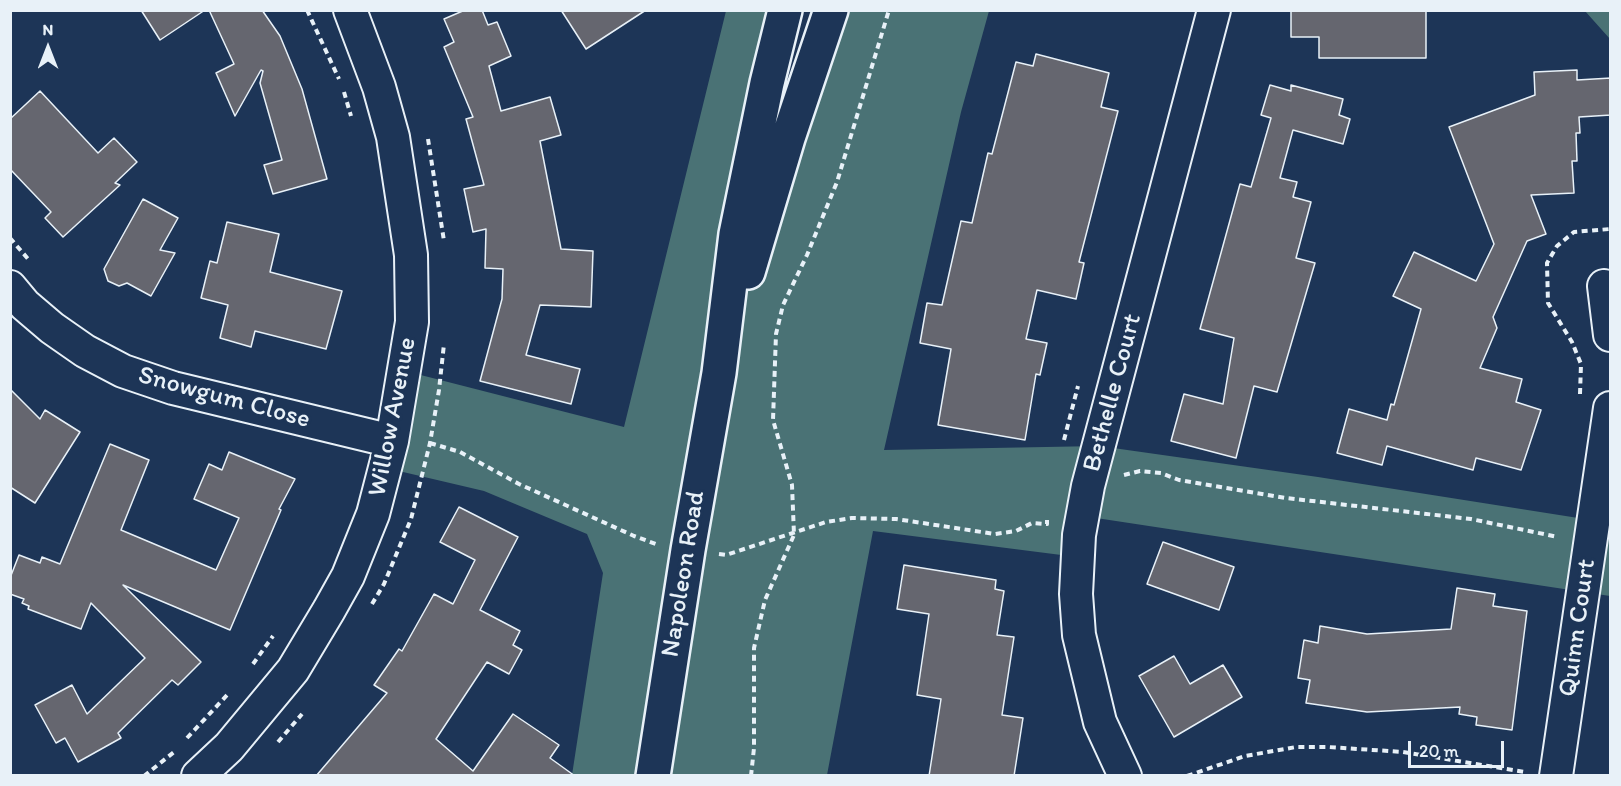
<!DOCTYPE html>
<html>
<head>
<meta charset="utf-8">
<style>
  body { margin:0 }
  #map { position:relative; width:1621px; height:786px; overflow:hidden; background:#1d3557; font-family:Itim,sans-serif }
  canvas { display:block }
  .frame { position:absolute; inset:0; border:12px solid #e8f1f8; pointer-events:none }
  .north { position:absolute; left:18px; top:18px; width:60px; height:60px; -webkit-text-stroke:4px #1d3557; paint-order:stroke; rotate:0deg; font-size:16px; font-weight:700; line-height:24px; text-align:center; color:#e8f1f8 }
  .north::after { content:''; display:block; margin:auto; width:21px; height:27px; background:#e8f1f8; clip-path:polygon(50% 0,100% 100%,50% 72%,0 100%) }
  .scale { position:absolute; left:1408px; top:741px; width:96px; height:27px; box-sizing:border-box; border:3px solid #e8f1f8; border-top:0; padding-left:8px; font-size:18px; line-height:21px; white-space:nowrap; color:#e8f1f8; -webkit-text-stroke:4px #1d3557; paint-order:stroke }
</style>
</head>
<body>
<div id="map">
<canvas width="1621" height="786"></canvas>
<div class="frame"></div>
<div class="north">N</div>
<div class="scale">20 m</div>
</div>
<script>
const context = document.querySelector('canvas').getContext('2d');
context.lineJoin = 'round';
function fill(path, color) { context.fillStyle = color; context.fill(path, 'evenodd'); }
const toPath = rows => new Path2D(rows.map(r => 'M' + r).join(''));
function trace(path, color, width, dash) { context.strokeStyle = color; context.lineWidth = width; context.lineCap = dash ? 'butt' : 'round'; context.setLineDash(dash || []); context.stroke(path); }
function drawText(font, color, halo, rows, align = 'center') {
  context.font = font + ' Itim,sans-serif'; context.lineWidth = 6; context.setLineDash([]); context.textBaseline = 'middle'; context.strokeStyle = halo; context.fillStyle = color; for (const [text, x, y, turn = 0] of rows) {
    context.save(); context.translate(x, y); context.rotate((+turn || 0) * Math.PI / 180); context.textAlign = isNaN(turn) ? turn : align; if (halo) context.strokeText(text, 0, 0); context.fillText(text, 0, 0); context.restore();
  }
}
const green = toPath([
  [726,11,785,11,736,234,831,11,989,11,961,112,884,450,1099,446,1318,477,1610,523,1610,596,1083,516,1077,557,873,531,827,775,572,775,603,573,587,534,484,491,386,468,405,371,624,427],
  [1585,11,1610,11,1610,39]
]);
const building = toPath([
  [141,10,205,10,160,40,141,10],
  [209,10,262,10,280,36,302,89,327,179,273,194,264,165,282,160,260,83,263,71,261,70,235,116,216,73,234,64,209,10],
  [465,10,482,10,488,25,497,22,511,56,489,66,501,111,550,97,561,135,540,141,561,249,593,251,591,307,540,305,526,355,580,369,571,404,480,381,502,299,503,269,485,268,486,229,473,232,464,189,484,185,466,119,473,117,444,47,454,42,444,19,465,10],
  [561,10,646,10,586,49,561,10],
  [1291,10,1426,10,1426,58,1319,58,1319,37,1291,37,1291,10],
  [1036,54,1109,73,1101,107,1118,111,1079,262,1084,263,1076,299,1037,290,1026,339,1047,343,1040,375,1036,374,1025,440,938,425,951,349,920,343,927,303,942,305,961,221,972,223,988,153,992,154,1016,62,1033,66,1036,54],
  [1577,70,1577,80,1611,78,1611,115,1579,117,1580,133,1576,133,1577,161,1572,161,1574,193,1531,195,1546,234,1527,241,1493,317,1497,328,1480,368,1522,379,1516,402,1541,410,1521,470,1476,458,1473,470,1387,446,1382,465,1337,453,1349,409,1387,420,1391,404,1394,405,1421,309,1393,296,1414,252,1476,281,1494,244,1449,127,1535,95,1534,72,1577,70],
  [1270,85,1291,91,1291,85,1343,99,1339,115,1350,119,1343,144,1293,130,1280,178,1297,182,1293,197,1311,202,1296,258,1315,263,1277,392,1254,386,1236,458,1171,441,1184,394,1223,404,1234,338,1200,329,1240,184,1251,187,1271,118,1261,115,1270,85],
  [40,91,98,153,114,138,137,162,115,183,120,185,63,237,45,218,51,212,10,169,10,119,40,91],
  [143,199,178,218,160,250,175,253,151,296,127,283,119,286,108,281,104,269,143,199],
  [227,222,279,234,270,272,342,291,326,349,255,331,251,347,220,338,228,305,201,298,210,261,217,263,227,222],
  [10,389,40,419,45,410,80,432,35,503,10,487,10,389],
  [110,444,149,460,121,530,216,570,239,518,194,499,209,464,222,470,229,452,295,479,279,509,281,510,230,630,123,585,201,662,178,685,172,680,118,733,121,738,78,762,65,738,56,743,35,705,72,685,87,714,145,658,91,603,81,629,28,609,29,606,22,603,24,599,10,594,10,578,19,555,40,563,42,557,60,564,110,444],
  [459,507,518,537,480,610,520,631,513,645,522,650,509,674,487,662,436,739,473,771,513,714,559,745,550,758,575,776,316,776,387,693,374,685,399,649,402,651,434,594,453,604,475,560,440,542,459,507],
  [1163,542,1234,567,1219,610,1147,584,1163,542],
  [904,565,996,580,995,589,1004,591,997,635,1014,637,1002,715,1023,718,1014,776,929,776,941,699,917,695,929,614,897,609,904,565],
  [1457,588,1495,594,1493,606,1527,611,1512,730,1476,725,1477,717,1459,714,1460,707,1367,712,1306,703,1310,680,1298,678,1304,640,1318,643,1320,626,1367,634,1451,629,1457,588],
  [1174,656,1190,684,1223,665,1242,697,1174,737,1139,676,1174,656]
]);
const path = toPath([
  [307,10,339,79],
  [344,92,351,116],
  [428,139,444,241],
  [10,238,29,260],
  [1580,394,1581,364,1572,342,1548,303,1547,263,1557,246,1574,232,1610,229],
  [1064,440,1078,386],
  [430,443,460,452,519,484,634,536,656,544],
  [1124,475,1140,471,1161,473,1179,480,1286,498,1471,519,1558,537],
  [719,554,726,555,826,522,852,518,896,519,995,534,1016,531,1032,523,1047,524,1047,520],
  [372,604,384,584,411,519,430,443,439,390,444,344],
  [253,664,273,636],
  [187,738,229,693],
  [278,742,302,714],
  [144,776,174,752],
  [751,776,754,748,754,648,765,600,794,535,792,485,773,420,776,334,783,305,807,255,837,182,889,10],
  [1187,776,1245,756,1296,747,1328,747,1403,752,1525,772]
]);
const street = toPath([
  [1604,286,1610,335],
  [10,287,25,305,52,328,85,351,123,371,173,388,392,441],
  [198,776,229,747,293,670,329,610,348,576,373,514,392,441,412,322,411,255,393,137,379,87,350,10],
  [1125,776,1100,722,1079,635,1076,594,1079,535,1088,486,1214,10],
  [1556,776,1610,408]
]);
const secondary = toPath([
  [748,272,788,138,831,10],
  [653,776,688,550,719,373,736,234,767,83,785,10]
]);
const streetNames = [
  ["Bethelle Court",1113,393,-75],
  ["Snowgum Close",224,398,15],
  ["Willow Avenue",393,417,-79],
  ["Napoleon Road",684,574,-81],
  ["Quinn Court",1578,628,-82]
];
fill(green, '#4a7275');
fill(building, '#65666f');
trace(building, '#e8f1f8', 1.5);
trace(street, '#e8f1f8', 36);
trace(secondary, '#e8f1f8', 38);
trace(path, '#e8f1f8', 4, [6, 4.5]);
trace(street, '#1d3557', 32);
trace(secondary, '#1d3557', 33);
drawText('26px', '#e8f1f8', '#1d3557', streetNames);
</script>
</body>
</html>
